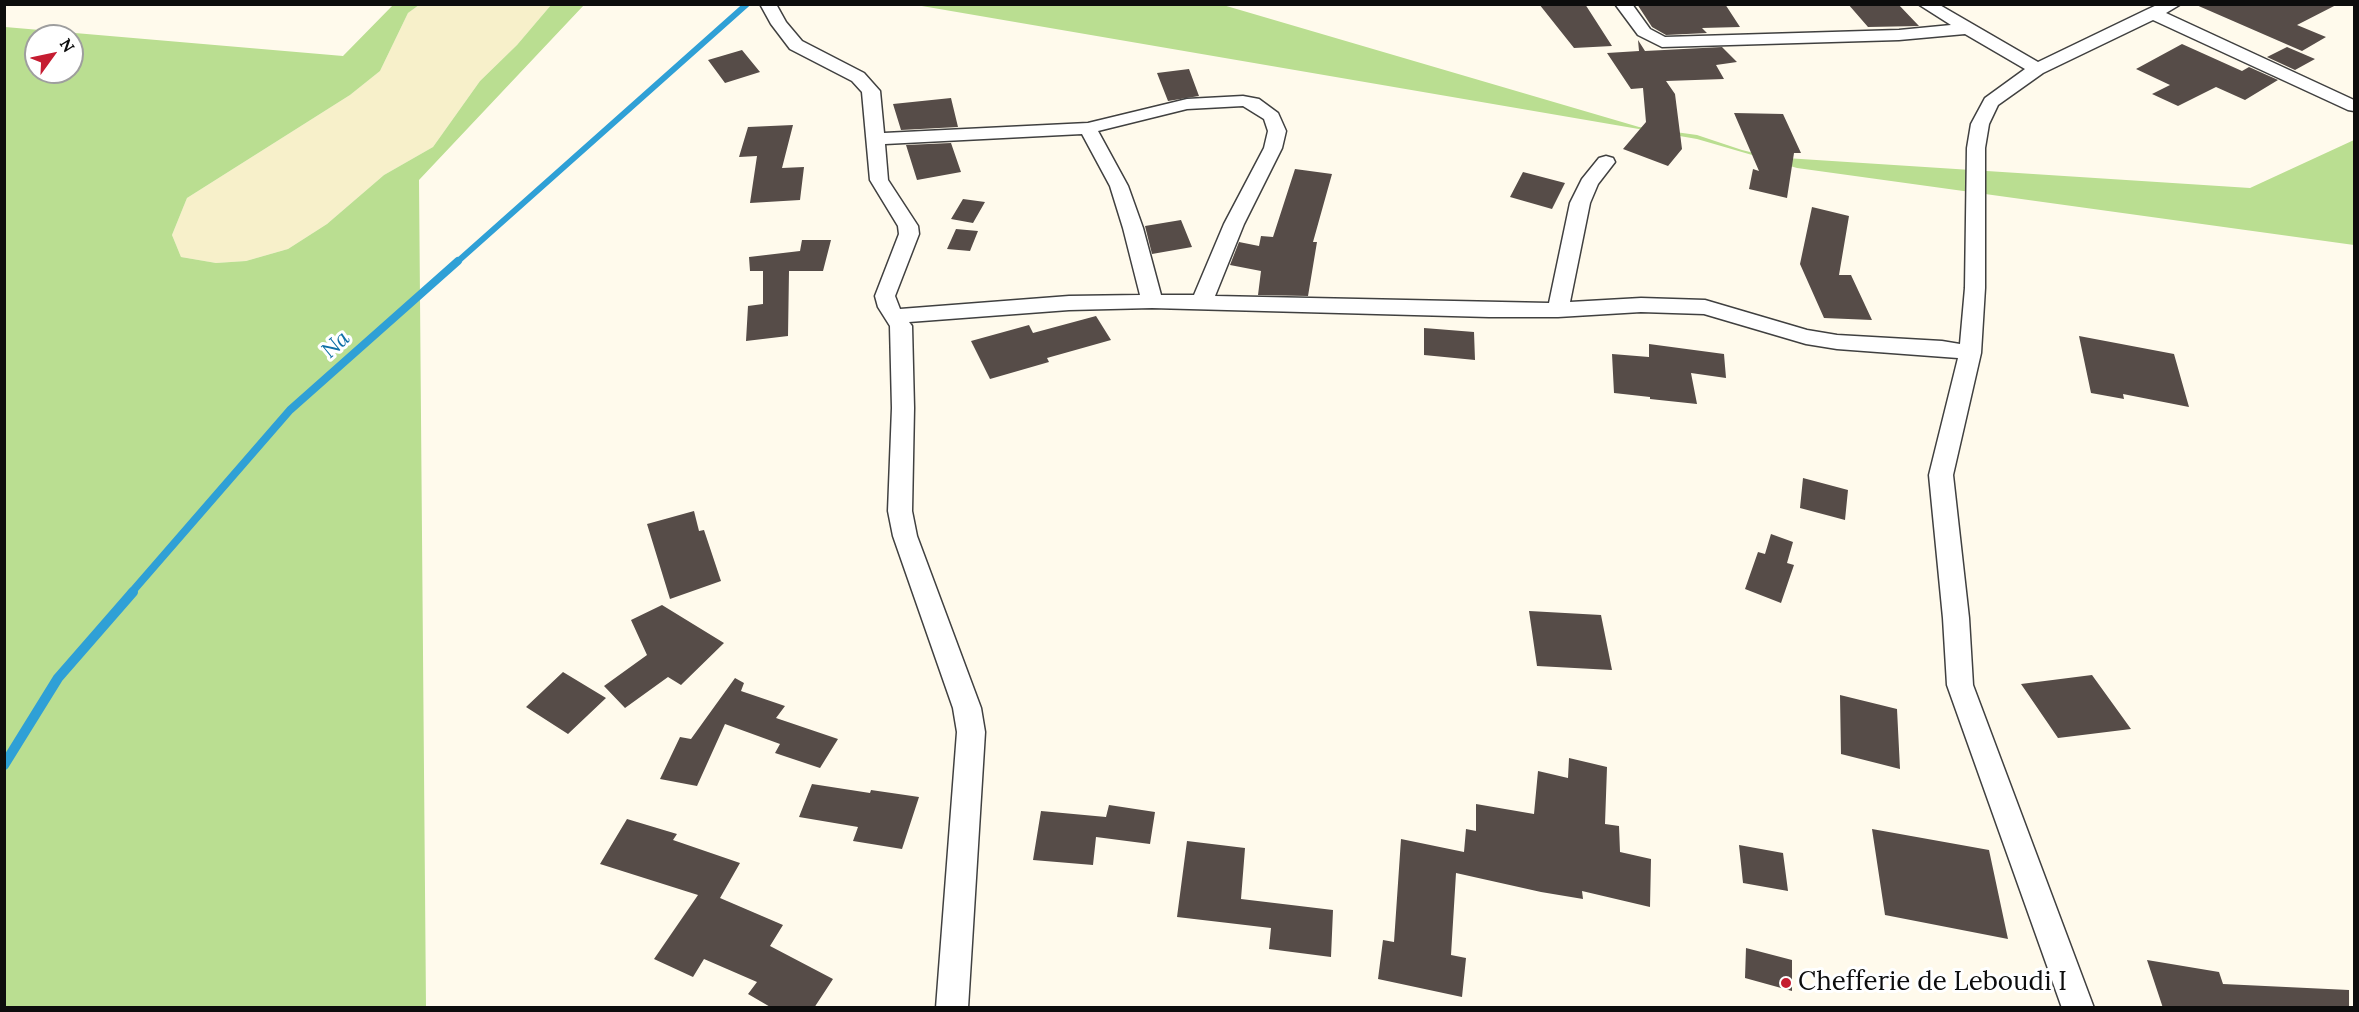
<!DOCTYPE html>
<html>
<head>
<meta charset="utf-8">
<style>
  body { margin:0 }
  #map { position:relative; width:2359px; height:1012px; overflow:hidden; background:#fffaec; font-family:Lora,serif }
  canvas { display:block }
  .frame { position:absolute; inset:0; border:6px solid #0d0d0d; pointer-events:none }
  .north { position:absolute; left:24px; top:24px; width:60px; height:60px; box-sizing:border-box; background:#fff; border:2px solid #9e9e9e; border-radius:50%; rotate:57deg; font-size:16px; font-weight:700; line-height:24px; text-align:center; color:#0d0d0d }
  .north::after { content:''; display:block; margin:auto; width:21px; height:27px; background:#c51c31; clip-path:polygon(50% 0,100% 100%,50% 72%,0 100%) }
</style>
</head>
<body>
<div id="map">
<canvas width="2359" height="1012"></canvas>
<div class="frame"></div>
<div class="north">N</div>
</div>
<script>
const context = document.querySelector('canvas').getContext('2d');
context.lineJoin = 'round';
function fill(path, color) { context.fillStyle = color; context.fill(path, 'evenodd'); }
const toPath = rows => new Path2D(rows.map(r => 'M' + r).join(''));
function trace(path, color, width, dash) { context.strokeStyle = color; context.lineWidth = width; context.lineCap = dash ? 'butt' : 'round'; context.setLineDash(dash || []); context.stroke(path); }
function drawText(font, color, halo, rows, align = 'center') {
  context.font = font + ' Lora,serif'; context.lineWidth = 6; context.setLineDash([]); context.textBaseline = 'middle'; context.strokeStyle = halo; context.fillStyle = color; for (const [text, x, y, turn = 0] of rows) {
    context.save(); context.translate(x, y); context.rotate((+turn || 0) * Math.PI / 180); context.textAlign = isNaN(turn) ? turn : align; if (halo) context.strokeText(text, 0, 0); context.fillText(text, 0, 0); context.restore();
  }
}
const farmland = toPath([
  [419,5,551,5,517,45,480,81,433,147,384,175,327,224,288,249,246,261,216,263,181,257,172,235,187,198,350,95,380,71,408,13]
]);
const forest = toPath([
  [393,5,419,5,408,13,380,71,350,95,187,198,172,235,181,257,216,263,246,261,288,249,327,224,384,175,433,147,480,81,517,45,551,5,584,5,419,180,426,1007,5,1007,5,27,343,56],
  [36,36,72,36,72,72,36,72],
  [916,5,1223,5,1639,127,1697,135,1742,150,1770,157,2250,188,2354,140,2354,245,1797,168,1697,139]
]);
const streamFar2 = toPath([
  [457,262,747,4]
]);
const streamFar1 = toPath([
  [131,593,290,410,458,261]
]);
const stream = toPath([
  [4,765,58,678,133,592]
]);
const building = toPath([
  [1539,4,1585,4,1612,46,1574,48],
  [1637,4,1725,4,1740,27,1702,28,1707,33,1666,35,1652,27],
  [1848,4,1898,4,1919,26,1868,27],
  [2194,4,2338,4,2297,25,2326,37,2302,51],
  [1638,40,1645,51,1722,47,1737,62,1716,65,1724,79,1666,81,1675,94,1682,149,1668,166,1623,149,1646,122,1643,88,1631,89,1607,53,1639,51],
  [2182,44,2242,71,2249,67,2278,80,2245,100,2216,87,2178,106,2152,94,2170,85,2136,69],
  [2287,47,2315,59,2295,70,2267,57],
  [742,50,760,72,725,83,708,60],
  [1189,69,1199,96,1168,101,1157,73],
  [951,98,958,127,901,130,893,104],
  [1734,113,1783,114,1801,153,1794,153,1787,198,1749,189,1753,169,1759,171],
  [793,125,782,168,804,167,800,200,750,203,757,156,739,157,748,127],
  [951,143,961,172,917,180,906,145],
  [1295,169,1332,174,1313,242,1317,242,1308,296,1258,295,1261,271,1230,265,1239,242,1259,246,1261,236,1273,237],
  [1523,172,1565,183,1552,209,1510,197],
  [963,199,985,202,973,223,951,219],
  [1812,207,1849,216,1839,275,1851,275,1872,320,1824,318,1800,264],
  [1181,220,1192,247,1152,254,1145,226],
  [956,229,978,231,970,251,947,249],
  [802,240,831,240,823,271,789,271,788,336,746,341,748,306,763,304,763,271,750,271,749,257,800,251],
  [1096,316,1111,340,1047,358,1049,362,990,379,971,341,1029,325,1033,333],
  [1424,328,1474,332,1475,360,1424,355],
  [2079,336,2174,354,2189,407,2123,394,2124,399,2091,393],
  [1649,344,1724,354,1726,378,1691,373,1697,404,1650,399,1650,397,1614,393,1612,354,1649,357],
  [1803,478,1848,490,1845,520,1800,508],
  [694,511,699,531,704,530,721,581,670,599,647,524],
  [1771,534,1793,542,1787,563,1794,565,1781,603,1745,589,1758,552,1765,554],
  [662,605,724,643,681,685,668,677,625,708,604,686,647,655,631,620],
  [1529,611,1601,615,1612,670,1537,666],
  [563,672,606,698,568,734,526,707],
  [2092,675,2131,729,2058,738,2021,684],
  [735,678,744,683,741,691,785,706,776,718,838,739,820,768,775,753,780,744,725,724,697,786,660,779,680,737,691,739],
  [1840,695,1897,709,1900,769,1841,754],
  [1569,758,1607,767,1605,824,1619,826,1620,852,1651,859,1650,907,1582,891,1583,899,1541,892,1456,873,1451,955,1466,958,1462,997,1378,979,1383,940,1394,942,1401,839,1464,852,1466,829,1476,831,1476,804,1534,814,1538,771,1568,778],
  [812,784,870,793,871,790,919,797,902,849,853,841,858,827,799,817],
  [1109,805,1155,812,1150,844,1096,837,1093,865,1033,860,1041,811,1106,817],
  [627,819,677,834,673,840,740,863,720,898,783,925,770,946,833,979,814,1008,772,1008,748,994,757,982,704,959,693,977,654,959,698,895,600,864],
  [1872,829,1989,850,2008,939,1885,915],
  [1187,841,1245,848,1241,899,1333,910,1331,957,1269,949,1271,928,1177,917],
  [1739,845,1783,853,1788,891,1743,883],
  [1746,948,1792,960,1792,991,1745,978],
  [2147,960,2219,972,2223,984,2349,990,2349,1008,2163,1008]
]);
const street = toPath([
  [760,4,776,4,786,22,802,41,864,73,880,91,884,133,1088,123,1187,99,1243,96,1259,99,1278,113,1286,131,1282,148,1244,224,1215,296,1549,303,1570,203,1582,179,1599,158,1606,156,1613,158,1615,162,1598,184,1590,203,1570,302,1641,298,1705,300,1807,330,1837,335,1942,341,1960,344,1965,288,1967,148,1971,124,1985,98,2025,69,1965,34,1899,40,1662,47,1638,35,1615,4,1632,4,1650,29,1665,37,1899,30,1951,25,1918,4,1938,4,2038,62,2146,10,2159,4,2181,4,2166,13,2354,100,2354,111,2348,110,2153,20,2043,73,1998,105,1989,124,1985,148,1985,288,1981,353,1953,475,1969,618,1973,685,2094,1008,2062,1008,1947,685,1943,618,1929,475,1958,358,1837,349,1806,344,1704,314,1641,312,1558,317,1489,317,1152,308,1069,310,909,322,912,326,914,408,912,511,917,536,981,708,985,732,968,1008,936,1008,957,732,953,708,893,536,888,511,892,408,890,326,878,307,875,296,899,234,898,226,870,180,862,92,852,81,790,49,771,24,760,4],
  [1243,106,1264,119,1268,131,1264,148,1224,224,1194,295,1161,295,1143,228,1128,186,1098,131,1187,109,1243,106],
  [1082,134,1110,186,1123,228,1140,295,1069,296,900,309,895,296,919,234,918,226,888,180,885,144,1082,134]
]);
const markers = [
  [1786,983,6,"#c51c31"]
];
const waterNames = [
  ["Na",336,345,-42]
];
const nearPoinames = [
  ["Chefferie de Leboudi I",1798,983]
];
fill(farmland, '#f7f0ca');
fill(forest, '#bade91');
trace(streamFar2, '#2fa0d6', 6);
trace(streamFar1, '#2fa0d6', 8);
trace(stream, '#2fa0d6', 10);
fill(building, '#564c48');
trace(street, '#404040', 3);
fill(street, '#fff');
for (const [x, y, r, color] of markers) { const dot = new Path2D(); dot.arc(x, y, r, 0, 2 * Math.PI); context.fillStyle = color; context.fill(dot); trace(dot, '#fff', 2); }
drawText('italic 22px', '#0e6fa6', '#fff', waterNames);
drawText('26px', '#0d0d0d', '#fff', nearPoinames, 'left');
</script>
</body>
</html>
